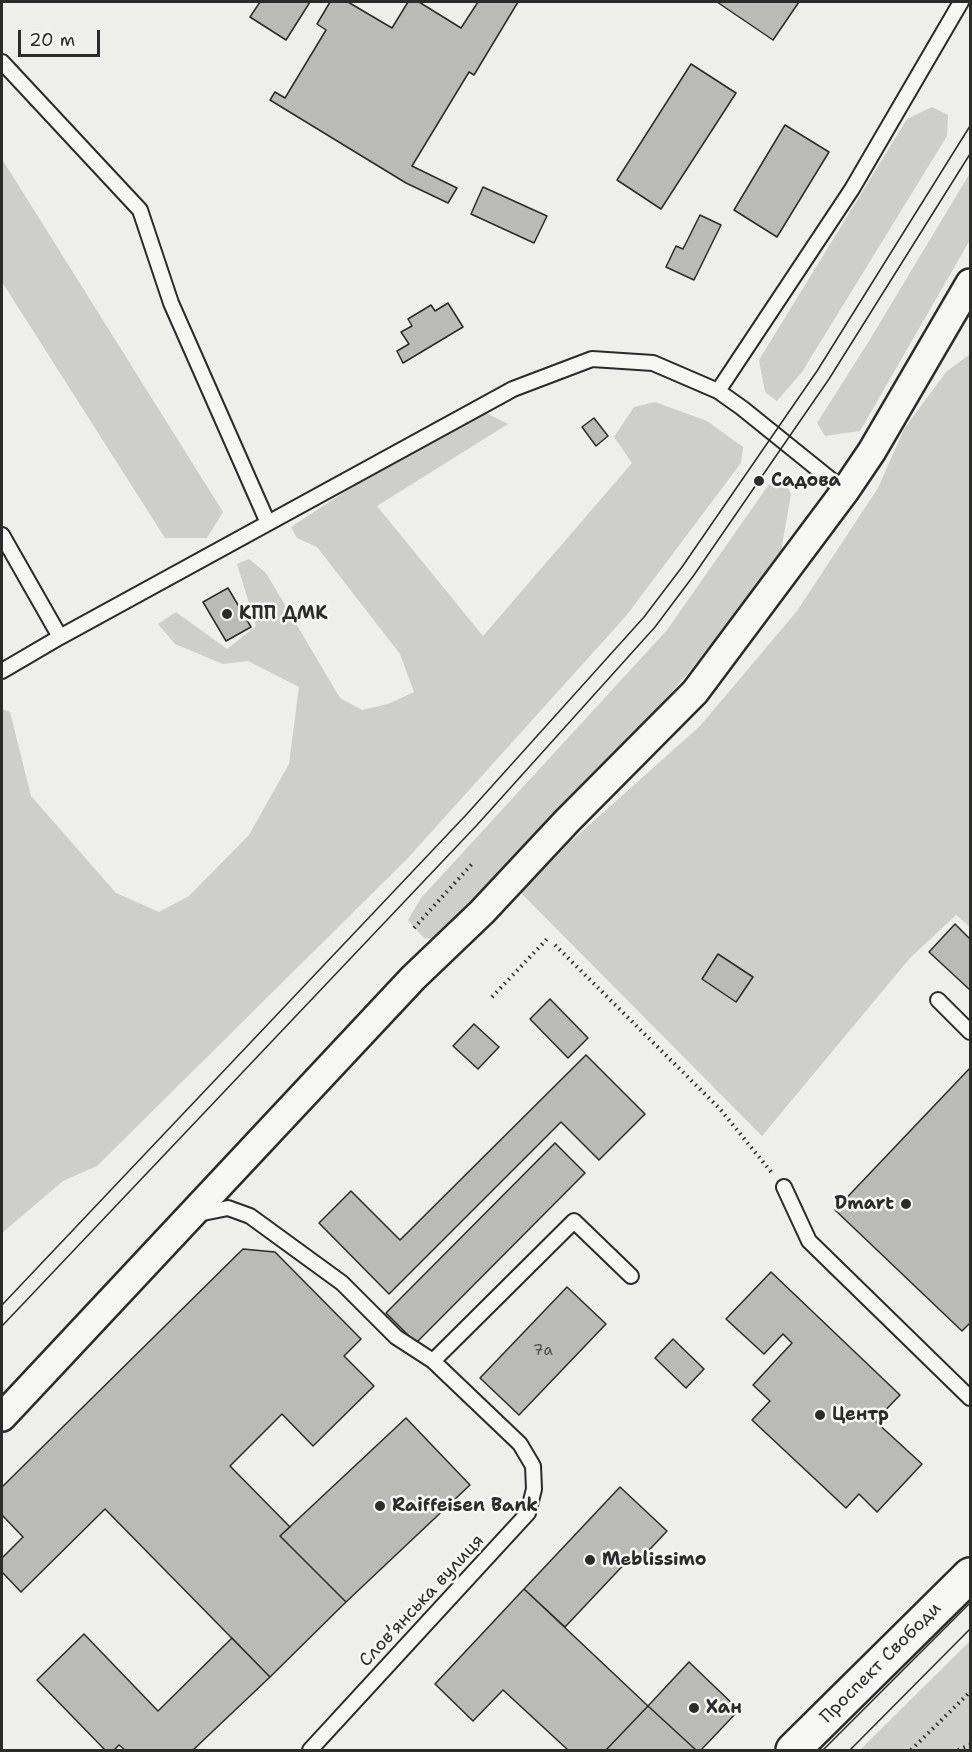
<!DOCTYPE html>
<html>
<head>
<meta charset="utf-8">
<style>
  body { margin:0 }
  #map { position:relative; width:972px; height:1752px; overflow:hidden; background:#eeeeea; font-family:"Shantell Sans",sans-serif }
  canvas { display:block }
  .frame { position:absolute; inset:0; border:3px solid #2b2b2b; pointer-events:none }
  .scale { position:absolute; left:18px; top:30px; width:82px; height:27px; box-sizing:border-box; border:3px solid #2b2b2b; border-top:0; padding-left:8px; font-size:18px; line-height:21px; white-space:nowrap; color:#2b2b2b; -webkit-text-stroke:4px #f6f6f2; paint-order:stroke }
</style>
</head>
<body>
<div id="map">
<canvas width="972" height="1752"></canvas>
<div class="frame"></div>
<div class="scale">20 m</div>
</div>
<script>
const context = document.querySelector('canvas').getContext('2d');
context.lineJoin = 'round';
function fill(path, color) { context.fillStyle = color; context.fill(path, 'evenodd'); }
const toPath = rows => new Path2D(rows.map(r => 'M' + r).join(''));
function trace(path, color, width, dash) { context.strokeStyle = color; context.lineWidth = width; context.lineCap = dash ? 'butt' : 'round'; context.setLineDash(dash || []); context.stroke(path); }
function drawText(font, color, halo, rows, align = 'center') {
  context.font = font + ' "Shantell Sans",sans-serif'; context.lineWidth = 5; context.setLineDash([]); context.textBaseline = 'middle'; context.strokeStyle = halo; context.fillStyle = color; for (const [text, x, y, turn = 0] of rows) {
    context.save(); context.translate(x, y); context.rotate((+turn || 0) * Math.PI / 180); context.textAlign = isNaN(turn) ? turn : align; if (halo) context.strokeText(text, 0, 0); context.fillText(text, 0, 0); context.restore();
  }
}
const green = toPath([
  [932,107,948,115,947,136,802,372,777,401,765,392,759,360,907,119],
  [2,159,223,512,207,538,165,538,2,282],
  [970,173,970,240,860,431,825,436,817,423,869,341],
  [970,354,970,927,956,915,910,958,762,1136,521,893,569,843,700,726,797,611,878,488,904,429,946,372],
  [655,402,707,421,743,447,741,463,626,616,407,859,97,1166,63,1181,2,1233,2,709,10,712,31,796,116,893,159,912,189,896,249,835,289,764,299,687,248,661,223,664,175,644,158,624,176,612,227,649,256,626,237,564,249,559,266,573,340,698,362,710,388,704,414,692,400,654,317,547,297,538,291,527,358,483,486,413,508,424,377,506,483,636,632,463,614,437,634,407],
  [779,470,791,494,780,557,689,672,611,761,513,858,437,940,424,938,408,920,421,898,667,630],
  [970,1641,970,1750,860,1750]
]);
const building = toPath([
  [260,2,310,2,286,40,250,17,260,2],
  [330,2,348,2,392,28,408,2,419,2,461,28,478,2,518,2,474,75,469,72,412,166,457,188,448,203,406,183,270,100,275,92,285,98,326,30,317,24,330,2],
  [717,2,799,2,773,40,717,2],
  [691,64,736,93,661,209,617,180,691,64],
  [785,125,829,152,777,237,734,210,785,125],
  [483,187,547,216,534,243,471,214,483,187],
  [700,215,721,225,694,280,666,267,676,246,683,249,700,215],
  [448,303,463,327,403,363,397,351,409,344,401,332,412,326,408,319,431,305,435,311,448,303],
  [594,418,608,436,596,446,582,427,594,418],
  [228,588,251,627,226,641,203,602,228,588],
  [955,924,970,939,970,990,929,952,955,924],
  [718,954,753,977,736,1002,702,979,718,954],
  [550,999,588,1038,568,1058,530,1019,550,999],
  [474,1024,499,1047,478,1069,453,1046,474,1024],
  [586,1055,645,1114,599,1160,561,1122,389,1294,319,1223,351,1191,400,1240,586,1055],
  [970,1068,970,1323,962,1331,835,1210,970,1068],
  [555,1143,585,1173,416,1343,386,1313,555,1143],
  [243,1249,275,1252,361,1339,344,1356,374,1386,313,1446,282,1414,230,1466,290,1527,280,1536,346,1602,270,1677,105,1509,21,1592,2,1572,2,1558,23,1537,2,1515,2,1487,243,1249],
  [771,1272,900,1395,875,1421,922,1464,877,1512,859,1494,846,1508,752,1420,770,1401,753,1385,792,1343,783,1334,764,1354,726,1319,771,1272],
  [567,1287,606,1324,519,1415,480,1378,567,1287],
  [673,1339,704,1369,686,1388,655,1358,673,1339],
  [406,1418,470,1485,346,1602,280,1536,406,1418],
  [620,1487,667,1531,637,1563,631,1557,565,1627,524,1589,620,1487],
  [524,1589,648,1706,606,1750,568,1750,503,1690,473,1721,435,1684,524,1589],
  [84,1634,158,1711,232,1638,270,1677,193,1750,125,1750,119,1745,114,1750,105,1750,37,1680,84,1634],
  [689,1662,739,1710,701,1750,696,1750,648,1706,689,1662],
  [648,1706,696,1750,606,1750,648,1706]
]);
const path = toPath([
  [414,928,472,864],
  [555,945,720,1109,772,1173],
  [492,997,548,938],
  [911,1750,970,1692],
  [958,1750,970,1745]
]);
const service = toPath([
  [2,62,140,210,171,303,268,523],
  [718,391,852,189,961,2],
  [2,535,60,637,2,671],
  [60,637,513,389,592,359,653,363,718,391,742,408,845,491],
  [938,1000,970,1032],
  [784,1187,809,1241,970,1398],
  [198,1214,228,1208,250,1216,342,1283,396,1337,433,1361,520,1444,533,1466,534,1489,528,1513,310,1750],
  [433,1361,574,1221,631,1276]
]);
const minor = toPath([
  [2,1417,413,978,482,912,567,821,695,692,845,491,872,451,970,283]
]);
const secondary = toPath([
  [793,1750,970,1575]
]);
const tram = toPath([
  [2,1305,466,815,644,617,682,567,817,371,970,126],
  [2,1326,477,825,655,627,694,575,829,379,970,154],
  [823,1750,970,1603],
  [850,1750,970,1629]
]);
const markers = [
  [759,481,6,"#2b2b2b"],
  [227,614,6,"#2b2b2b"],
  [906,1204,6,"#2b2b2b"],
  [820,1415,6,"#2b2b2b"],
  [380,1506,6,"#2b2b2b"],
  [590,1560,6,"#2b2b2b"],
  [694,1708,6,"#2b2b2b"]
];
const numberNames = [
  ["7а",543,1351]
];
const poiNames = [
  ["Садова",771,481],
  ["КПП ДМК",239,614],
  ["Dmart",894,1204,"right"],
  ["Центр",832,1415],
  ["Raiffeisen Bank",392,1506],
  ["Meblissimo",602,1560],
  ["Хан",706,1708]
];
const streetNames = [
  ["Словʼянська вулиця",422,1601,-47],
  ["Проспект Свободи",881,1663,-45]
];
fill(green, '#cececa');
fill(building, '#babab7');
trace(building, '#2b2b2b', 1.5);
trace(service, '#2b2b2b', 18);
trace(minor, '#2b2b2b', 32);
trace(secondary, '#2b2b2b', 38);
trace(path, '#2b2b2b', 4, [1.5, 4.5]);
trace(service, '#f6f6f2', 14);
trace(minor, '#f6f6f2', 27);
trace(secondary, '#f6f6f2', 33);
trace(tram, '#2b2b2b', 1.5);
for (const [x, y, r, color] of markers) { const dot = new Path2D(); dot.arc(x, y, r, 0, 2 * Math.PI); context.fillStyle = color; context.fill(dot); trace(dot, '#f6f6f2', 2); }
drawText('15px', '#4f4f4e', null, numberNames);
drawText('bold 18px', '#2b2b2b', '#f6f6f2', poiNames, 'left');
drawText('18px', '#2b2b2b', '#f6f6f2', streetNames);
</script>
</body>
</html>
